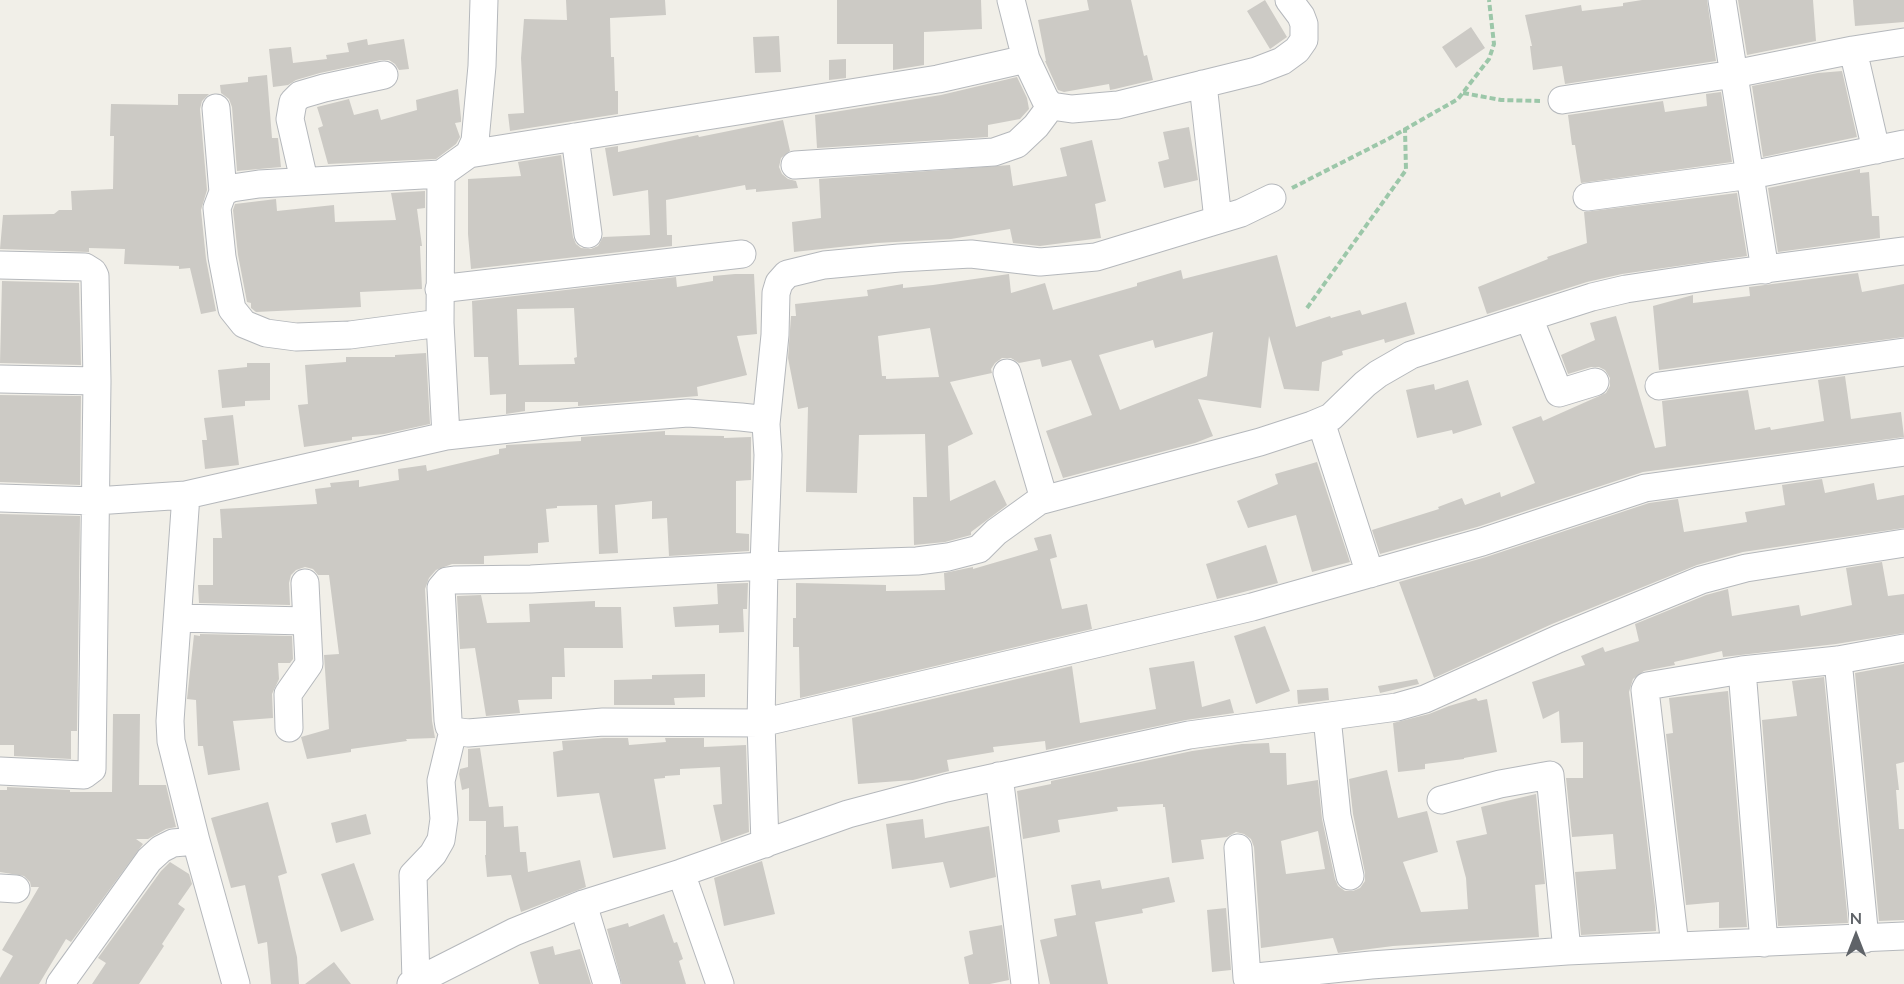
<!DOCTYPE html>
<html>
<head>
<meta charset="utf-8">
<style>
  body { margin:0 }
  #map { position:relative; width:1904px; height:984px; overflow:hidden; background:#f1efe8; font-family:Lato,sans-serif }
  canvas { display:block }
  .north { position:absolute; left:1826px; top:906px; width:60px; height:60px; -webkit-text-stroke:4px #fff; paint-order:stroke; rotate:0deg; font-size:16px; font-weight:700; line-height:24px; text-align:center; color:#5f6368 }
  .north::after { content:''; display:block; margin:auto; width:21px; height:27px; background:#5f6368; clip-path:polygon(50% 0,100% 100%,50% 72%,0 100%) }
</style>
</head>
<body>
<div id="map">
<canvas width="1904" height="984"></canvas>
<div class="north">N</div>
</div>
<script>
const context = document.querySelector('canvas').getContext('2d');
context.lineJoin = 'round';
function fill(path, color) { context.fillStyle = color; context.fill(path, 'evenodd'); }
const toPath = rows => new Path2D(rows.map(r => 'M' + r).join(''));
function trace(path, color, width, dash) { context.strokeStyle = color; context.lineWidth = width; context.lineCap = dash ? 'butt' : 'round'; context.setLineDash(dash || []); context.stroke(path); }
const building = toPath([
  [566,0,665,0,666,15,610,18,611,57,614,57,615,91,618,91,618,114,510,131,508,114,524,113,521,58,524,19,567,20],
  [837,0,981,0,982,29,924,32,924,65,893,70,893,44,837,44],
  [1087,0,1131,0,1144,56,1147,55,1153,80,1115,89,1110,90,1109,84,1064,92,1058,90,1045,61,1046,61,1038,20,1089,10],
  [1265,0,1287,37,1270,49,1247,11],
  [1642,0,1707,0,1716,61,1565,84,1562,66,1533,70,1530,46,1532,46,1525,15,1581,5,1582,11,1623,6,1623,3],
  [1738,0,1813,0,1816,41,1747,55],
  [1853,0,1904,0,1904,22,1855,26],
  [1471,27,1485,48,1456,68,1442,47],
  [779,36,781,72,755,73,753,37],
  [367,39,368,45,404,39,409,69,399,70,395,64,389,60,381,60,320,73,296,80,288,85,273,87,269,49,291,47,293,63,327,59,326,55,349,52,347,43],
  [846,59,846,78,829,80,829,60],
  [1842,71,1857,137,1763,157,1752,86,1818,73],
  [267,75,272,138,278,138,281,167,237,171,232,107,229,99,221,93,220,85,248,82,248,77],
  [1017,77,1027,98,1029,109,1020,119,988,125,988,137,817,148,815,115,941,95],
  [458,89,461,118,461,122,455,123,460,137,456,144,436,159,328,164,318,128,323,126,317,107,349,99,354,115,378,109,381,120,417,110,416,100],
  [1721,92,1732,162,1581,183,1575,145,1572,145,1568,115,1663,101,1665,112,1707,106,1706,94],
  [178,94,209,94,202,101,200,109,207,190,201,210,206,259,216,311,201,314,190,268,179,269,179,266,124,264,125,249,89,248,89,252,0,249,3,215,54,214,59,210,72,210,71,191,113,189,114,136,110,136,111,104,178,105],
  [783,120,790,151,781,158,779,167,782,174,788,179,796,181,798,188,756,192,756,189,746,190,745,185,666,200,667,235,672,235,672,246,471,269,468,234,468,179,521,176,518,162,561,155,573,237,576,244,581,248,591,249,598,246,603,237,650,235,648,190,613,196,605,148,618,146,618,152,698,135,699,137],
  [1189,127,1198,180,1164,188,1158,162,1169,159,1163,132],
  [1092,140,1106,201,1095,204,1101,238,1040,246,1013,243,1010,229,951,239,877,243,794,252,792,222,821,218,819,179,1010,165,1013,186,1067,176,1060,148],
  [1860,169,1860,173,1869,172,1872,216,1879,216,1880,238,1778,252,1768,188],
  [425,191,425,208,417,209,422,246,420,246,422,289,360,292,361,307,256,312,251,308,251,303,247,302,238,255,233,210,235,204,276,199,277,211,334,205,335,222,396,220,391,193],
  [1737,193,1747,256,1622,274,1587,282,1487,314,1478,287,1548,259,1547,257,1587,243,1584,212],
  [1277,255,1296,327,1330,316,1331,318,1360,310,1362,315,1406,302,1415,334,1385,343,1384,339,1342,351,1343,355,1322,362,1319,391,1284,389,1269,336,1261,408,1198,399,1213,436,1195,443,1063,478,1046,431,1092,415,1071,360,1042,367,1040,359,1019,363,1011,358,1002,358,995,363,991,369,992,373,950,382,973,434,948,446,950,501,995,480,1007,505,971,532,971,535,945,542,914,545,913,497,927,497,925,434,859,435,857,493,806,492,808,407,798,409,788,358,791,316,796,316,795,304,868,296,867,290,903,284,903,288,933,285,1009,274,1011,293,1045,283,1053,310,1137,286,1137,283,1181,270,1183,279],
  [930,328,939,377,886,379,886,376,882,376,878,336],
  [1213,332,1207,376,1120,410,1099,355,1153,340,1155,348],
  [1858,273,1862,292,1904,284,1904,337,1659,370,1653,306,1693,295,1693,303,1750,296,1749,287],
  [735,274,754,274,757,334,737,336,747,375,697,387,698,396,578,406,578,402,525,402,525,411,506,414,506,394,490,395,488,357,474,357,472,301,676,277,677,287,713,281,713,276],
  [574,308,577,357,574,358,575,364,519,365,517,309],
  [2,281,79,283,81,365,0,363],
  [1616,316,1655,448,1666,446,1662,401,1748,390,1755,430,1770,427,1771,430,1824,421,1818,380,1845,376,1851,419,1901,412,1904,437,1643,472,1477,527,1380,554,1372,530,1439,509,1438,507,1462,498,1465,505,1500,492,1501,497,1535,483,1512,427,1541,416,1543,421,1606,393,1610,386,1610,378,1605,370,1599,367,1591,367,1568,374,1561,355,1595,340,1590,323],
  [426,353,430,424,384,434,352,437,352,440,304,447,298,405,308,404,305,365,346,362,346,357,395,357,395,355],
  [247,363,270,363,270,400,245,401,245,406,222,408,218,370,247,367],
  [1468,380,1482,425,1453,434,1452,430,1417,438,1406,390,1434,384,1435,390],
  [0,395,81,396,80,485,0,482],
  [233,415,239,465,205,469,202,440,207,440,204,418],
  [665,431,665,435,724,436,724,438,751,437,751,480,736,481,736,533,749,534,749,551,669,556,667,518,652,519,652,501,615,505,618,553,599,554,597,505,557,506,557,508,546,509,549,542,538,543,538,553,484,556,484,564,452,564,436,570,429,578,425,589,432,721,435,738,406,739,407,741,351,749,351,752,307,759,301,737,329,729,324,655,339,654,329,575,318,575,313,569,305,567,296,570,291,575,289,583,290,605,199,603,198,585,213,585,213,538,222,538,220,509,317,504,315,489,331,487,330,483,359,480,359,487,399,480,398,469,426,465,427,471,499,454,499,449,506,448,506,445,581,441,581,437],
  [1317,462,1350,562,1312,572,1296,515,1248,528,1237,501,1278,484,1275,474],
  [1822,479,1825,493,1874,483,1877,500,1904,495,1904,528,1743,552,1697,565,1552,624,1434,678,1399,582,1486,557,1649,503,1678,499,1684,532,1747,522,1745,512,1785,505,1782,485],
  [0,514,80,516,77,731,71,731,71,759,14,756,14,745,0,745],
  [1051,534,1057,557,1050,559,1062,609,1087,604,1092,629,800,698,799,647,793,647,793,618,796,618,796,583,886,585,886,591,945,590,944,573,973,567,973,569,1038,550,1034,538],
  [1266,545,1278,583,1217,599,1206,564],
  [1882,562,1888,596,1904,594,1904,633,1836,644,1723,657,1722,651,1674,662,1675,665,1644,671,1633,679,1629,692,1655,907,1656,931,1581,935,1575,872,1616,869,1613,834,1572,837,1566,778,1583,778,1583,742,1561,743,1559,711,1543,719,1532,682,1585,665,1581,656,1603,647,1605,652,1639,641,1635,624,1706,595,1728,589,1732,616,1799,605,1801,616,1852,605,1846,568],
  [748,583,747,609,743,609,744,632,719,633,719,625,675,627,673,607,718,604,717,584],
  [481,595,487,623,530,622,529,604,595,601,595,607,621,607,623,648,564,648,565,677,552,677,552,699,518,700,520,713,486,716,475,648,460,649,457,596],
  [1265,626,1290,691,1256,704,1234,636],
  [200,634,292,636,293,659,290,663,278,663,279,679,272,694,273,718,233,721,240,770,208,775,203,746,198,746,196,700,187,699,194,635,200,636],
  [1194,661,1202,707,1230,699,1234,713,1186,720,1046,750,1045,741,993,747,994,752,947,760,949,771,913,780,858,784,852,718,1072,666,1080,723,1156,709,1149,668],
  [1904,664,1904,762,1896,764,1899,790,1896,790,1899,829,1904,829,1904,920,1879,921,1855,673],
  [705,674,705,697,674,698,675,705,614,705,614,680,652,679,652,675],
  [1824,677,1848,923,1778,926,1762,720,1797,716,1792,681],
  [1417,679,1419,684,1380,693,1378,686],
  [1328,688,1329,700,1298,704,1297,690],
  [1728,691,1747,927,1719,928,1719,902,1686,905,1666,734,1673,733,1669,698],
  [1476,698,1478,701,1487,699,1497,752,1464,758,1464,759,1425,764,1425,769,1398,772,1393,723,1429,714,1449,706],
  [113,714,140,714,139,785,166,785,176,827,166,829,148,839,136,839,143,844,71,942,66,939,39,984,0,984,0,978,13,956,2,950,39,887,31,887,30,882,24,876,0,872,0,790,7,790,7,787,70,790,70,792,112,792],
  [604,738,628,738,629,745,666,742,665,738,704,738,704,747,746,745,749,832,721,842,713,805,722,804,720,767,680,769,680,775,665,776,665,778,654,779,666,849,613,858,599,793,557,797,553,752,563,750,562,741],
  [1269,743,1270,753,1286,753,1287,785,1318,780,1322,819,1335,879,1338,886,1345,891,1353,891,1360,888,1365,881,1365,873,1353,814,1349,779,1387,770,1398,818,1427,811,1438,852,1403,862,1421,912,1468,909,1466,878,1456,841,1487,834,1481,807,1536,794,1545,884,1535,885,1539,937,1393,946,1338,953,1333,938,1261,948,1254,847,1251,839,1244,834,1236,832,1227,837,1201,840,1204,859,1172,863,1165,807,1163,807,1163,804,1117,807,1118,811,1058,820,1060,832,1023,839,1017,791,1051,784,1051,781,1192,751,1242,744],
  [1318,831,1325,869,1286,874,1281,841],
  [480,748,489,807,503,806,504,827,518,826,520,852,526,852,528,872,580,860,586,887,521,912,511,875,487,877,485,855,486,855,486,821,469,821,469,788,462,790,459,774,460,769,468,767,468,749],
  [268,802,287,873,278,876,297,957,299,984,271,984,267,942,258,944,245,885,231,888,211,818],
  [366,814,371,834,336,843,331,823],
  [923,819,925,838,989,826,996,877,950,888,943,862,892,869,886,824],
  [762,861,775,914,724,926,714,878],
  [170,862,189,874,192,884,178,904,185,909,162,944,164,946,139,984,92,984,106,963,98,958,161,871],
  [354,863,374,920,341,932,321,874],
  [1169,877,1175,902,1142,909,1143,913,1095,922,1108,984,1050,984,1040,940,1057,936,1054,919,1076,915,1071,885,1100,880,1102,889],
  [1226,908,1231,970,1212,972,1207,910],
  [664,914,674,943,677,942,683,959,679,961,686,984,622,984,607,929,628,923,629,927],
  [1002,925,1009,980,990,984,969,984,964,957,973,954,969,931],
  [553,946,555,955,580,949,591,984,539,984,530,952],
  [334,962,351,984,305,984]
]);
const path = toPath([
  [1463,93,1501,100,1540,101],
  [1292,188,1388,139,1458,99,1489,59,1494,44,1489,0],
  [1307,308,1406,170,1405,129]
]);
const street = toPath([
  [1011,0,1026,59,1045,99,1051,106,1072,109,1118,105,1256,71,1282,61,1297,50,1304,40,1304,24,1301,16,1289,0],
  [1722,0,1765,270],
  [1853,50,1876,150],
  [1203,84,1218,220],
  [1562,100,1734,74,1853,50,1904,42],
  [216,108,223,192],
  [575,137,588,234],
  [469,154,938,79,1026,59],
  [795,165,994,152,1017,144,1036,126,1051,106],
  [304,180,290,119,293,102,300,95,324,88,384,75],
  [1587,197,1751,175,1904,144],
  [0,265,85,267,93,272,95,276,97,381,92,769,84,775,0,771],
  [439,289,742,254],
  [1529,318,1559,393,1595,382],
  [440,323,350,335,296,337,266,333,244,324,232,309,222,257,217,208,223,192,232,188,259,184,441,174],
  [1007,373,1044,499],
  [0,379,97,381],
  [1659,386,1904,352],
  [1321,422,1370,574],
  [766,424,775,335,776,293,779,283,787,274,824,265,899,258,971,254,1040,262,1096,257,1241,213,1272,198],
  [446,436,573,422,688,413,741,417,759,419,766,424,768,455,764,566,761,723,603,722,468,733,453,731,449,726,448,720,441,588,447,581,454,580,531,579,764,566,917,561,948,557,979,549,996,532,1039,501,1260,442,1312,425,1331,417,1365,384,1378,374,1411,355,1592,297,1626,289,1712,276,1904,251],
  [0,498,95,501,186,495],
  [178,618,306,621],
  [1838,660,1865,939],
  [1742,670,1764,943],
  [1327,717,1337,816,1350,876],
  [289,728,288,694,309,664,305,583],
  [999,776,1025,984],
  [1441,800,1500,784,1550,775,1567,951],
  [765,844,761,723,1252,607,1482,542,1645,488,1904,452],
  [1238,848,1247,978,1371,965,1567,951,1904,936],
  [681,873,720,984],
  [0,888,16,889],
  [583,904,607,984],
  [1675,946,1645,690,1647,686,1742,670,1838,660,1904,648],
  [416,981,413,875,433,854,441,840,444,819,441,781,453,731],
  [60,984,149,860,161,849,173,843,196,841],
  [236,984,196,841,171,741,170,721,186,495,446,436,440,323,441,174,469,154,475,141,482,66,484,0],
  [411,984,514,932,583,904,681,873,848,814,946,788,1189,735,1397,707,1425,699,1558,639,1701,580,1746,568,1904,543]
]);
fill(building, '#cccac5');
trace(street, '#b5b8bc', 29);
trace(path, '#9cc7a9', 4, [6, 3]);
trace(street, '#fff', 27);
</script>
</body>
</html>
